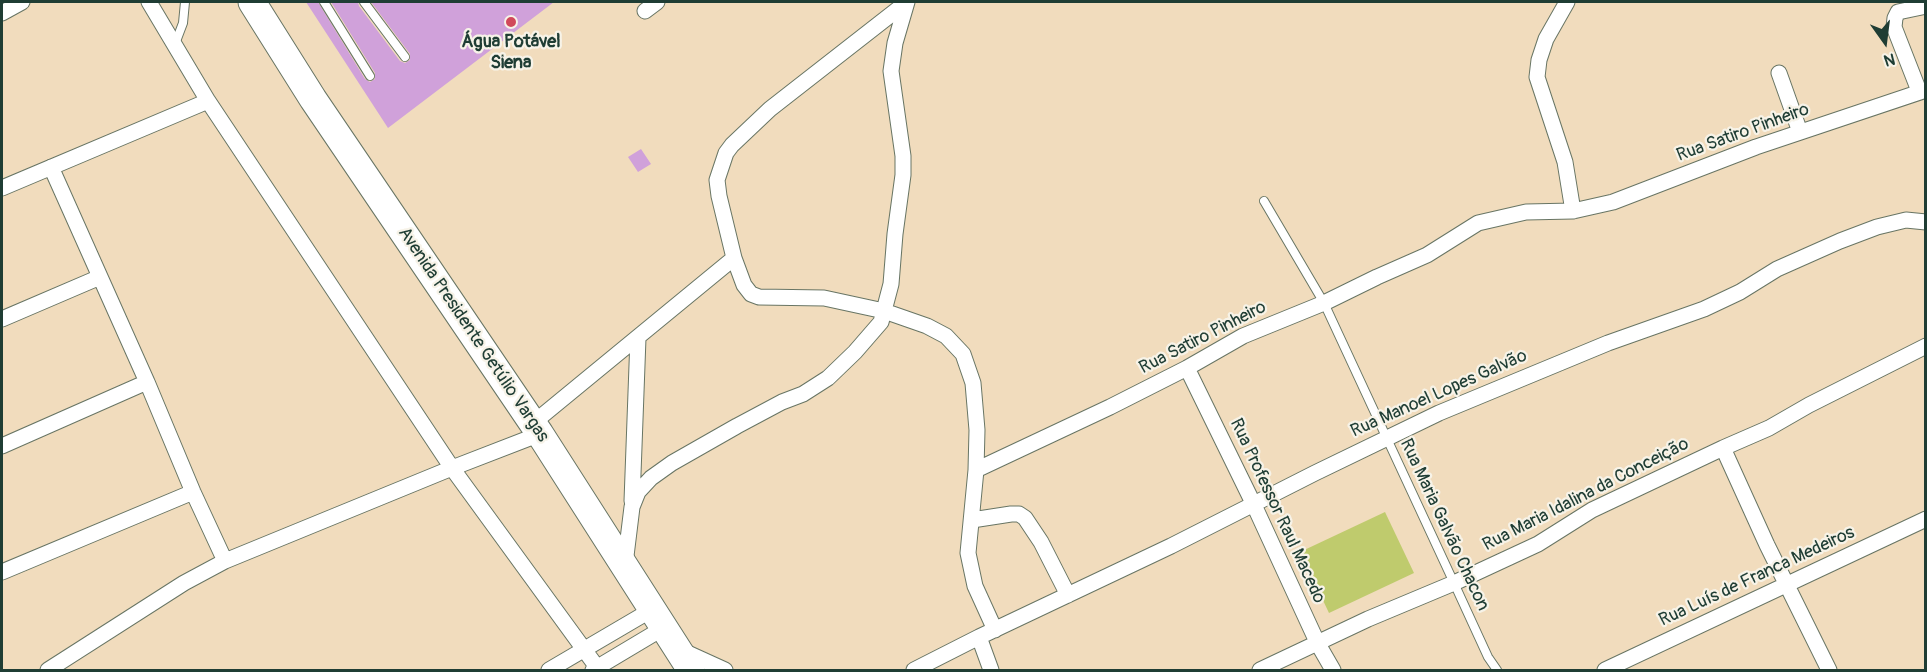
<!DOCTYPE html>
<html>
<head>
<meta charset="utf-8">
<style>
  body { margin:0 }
  #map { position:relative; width:1927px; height:672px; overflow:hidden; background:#f1dcbd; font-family:Pangolin,sans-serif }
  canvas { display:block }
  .frame { position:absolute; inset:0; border:3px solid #1f3d34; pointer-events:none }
  .north { position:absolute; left:1855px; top:12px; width:60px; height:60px; -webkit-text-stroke:4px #f7f3e8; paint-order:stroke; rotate:166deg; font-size:16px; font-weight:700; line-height:24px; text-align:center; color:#1f3d34 }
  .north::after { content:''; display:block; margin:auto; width:21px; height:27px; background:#1f3d34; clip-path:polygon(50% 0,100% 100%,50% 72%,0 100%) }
</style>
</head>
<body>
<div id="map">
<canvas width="1927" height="672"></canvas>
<div class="frame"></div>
<div class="north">N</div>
</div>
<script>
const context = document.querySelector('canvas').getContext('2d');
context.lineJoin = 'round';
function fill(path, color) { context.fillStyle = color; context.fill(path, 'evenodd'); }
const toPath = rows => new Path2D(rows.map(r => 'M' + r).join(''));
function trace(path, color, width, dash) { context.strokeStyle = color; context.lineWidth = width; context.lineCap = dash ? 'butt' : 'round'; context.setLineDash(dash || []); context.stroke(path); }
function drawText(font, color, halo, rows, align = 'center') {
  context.font = font + ' Pangolin,sans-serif'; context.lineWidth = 4.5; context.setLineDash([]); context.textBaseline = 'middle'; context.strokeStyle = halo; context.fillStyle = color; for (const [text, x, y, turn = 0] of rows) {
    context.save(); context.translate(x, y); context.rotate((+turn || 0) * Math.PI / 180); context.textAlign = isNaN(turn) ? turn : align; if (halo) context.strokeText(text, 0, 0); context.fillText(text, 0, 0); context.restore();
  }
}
const green = toPath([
  [1385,512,1414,573,1329,613,1300,552]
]);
const building = toPath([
  [306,2,318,2,365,79,370,82,375,79,375,73,331,2,358,2,359,6,400,61,405,63,410,60,410,54,371,2,554,2,388,128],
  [641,149,651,164,638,172,628,157]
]);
const lane = toPath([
  [324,2,370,76],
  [364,2,405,57],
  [175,44,183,23,185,2],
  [1264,201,1324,303,1454,583,1488,657,1497,670]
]);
const street = toPath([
  [149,2,208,101,452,468,599,670],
  [907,2,770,109,732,145,726,153,717,180,719,196,734,258,744,285,751,294,759,297,824,298,884,311,927,326,946,336,963,354,973,383,977,430,976,470,968,553,975,586,995,630],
  [1567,2,1546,39,1539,60,1537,77,1565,162,1573,211],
  [645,11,657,2],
  [2,13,22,2],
  [1779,73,1800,132],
  [1919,91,1894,27,1895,18,1898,12,1926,6],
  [51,167,147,382,193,492,225,561],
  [2,188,208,101],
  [2,319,100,277],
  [1187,368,1254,505,1318,644,1333,670],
  [532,424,734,258],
  [2,446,147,382],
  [1723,448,1767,545,1829,670],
  [976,470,1110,407,1187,368,1243,336,1324,303,1377,277,1427,255,1478,223,1526,212,1573,211,1613,202,1756,147,1926,90],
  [632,501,638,338],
  [972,520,1011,514,1019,514,1025,518,1041,542,1068,595],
  [625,564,632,507,638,492,651,478,672,463,737,426,782,402,803,394,828,378,855,352,881,322,891,284,895,234,903,175,903,156,891,71,895,43,907,2],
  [2,572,193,492],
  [979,637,991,670],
  [681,650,725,670],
  [48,670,184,583,225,561,452,468,540,434],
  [549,670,653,609],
  [593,670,665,627],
  [914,670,979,637,1171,546,1315,473,1439,413,1608,343,1704,309,1740,292,1777,269,1840,241,1877,227,1906,220,1926,222],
  [1260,670,1368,619,1454,583,1538,544,1592,510,1723,448,1769,428,1809,405,1926,346],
  [1605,670,1926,519]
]);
const highway = toPath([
  [252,2,313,99,540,434,691,670]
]);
const markers = [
  [511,22,6,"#d1495b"]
];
const poiNames = [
  ["Água Potável",511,42],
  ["Siena",511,63]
];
const streetNames = [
  ["Rua Satiro Pinheiro",1743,133,-20],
  ["Avenida Presidente Getúlio Vargas",473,335,56],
  ["Rua Satiro Pinheiro",1203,338,-27],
  ["Rua Manoel Lopes Galvão",1439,394,-24],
  ["Rua Maria Idalina da Conceição",1586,495,-27],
  ["Rua Professor Raul Macedo",1277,511,65],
  ["Rua Maria Galvão Chacon",1444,525,65],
  ["Rua Luís de Franca Medeiros",1757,577,-25]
];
fill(green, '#bfcb6d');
fill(building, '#d0a1da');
trace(lane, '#687564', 10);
trace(street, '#687564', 17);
trace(highway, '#687564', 29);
trace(lane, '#fff', 8);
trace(street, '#fff', 15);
trace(highway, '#fff', 27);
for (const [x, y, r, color] of markers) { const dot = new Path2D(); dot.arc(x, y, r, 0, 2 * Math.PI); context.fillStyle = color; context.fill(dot); trace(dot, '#f7f3e8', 2); }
drawText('bold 18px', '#1f3d34', '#f7f3e8', poiNames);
drawText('18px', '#1f3d34', '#f7f3e8', streetNames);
</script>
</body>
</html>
